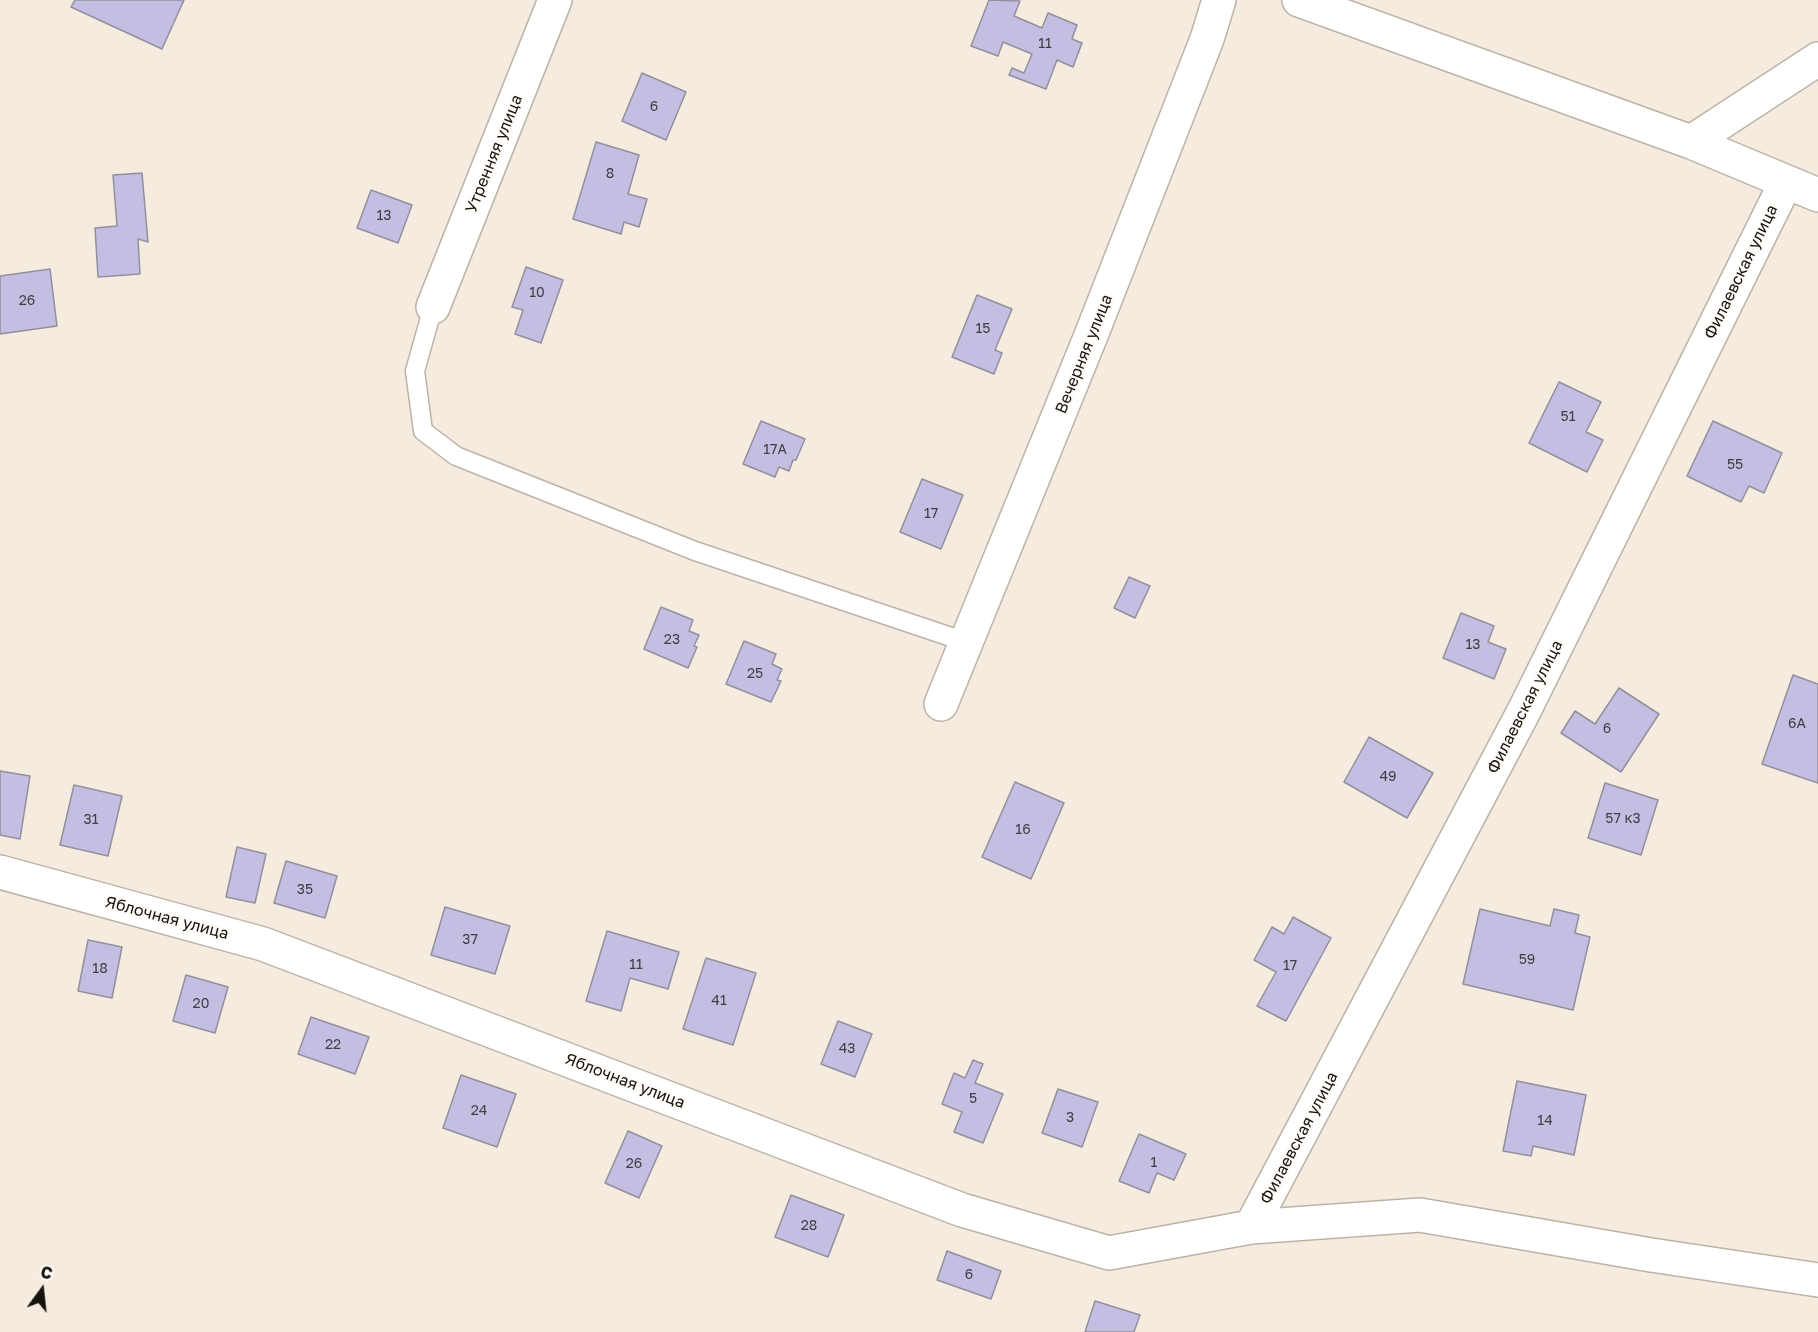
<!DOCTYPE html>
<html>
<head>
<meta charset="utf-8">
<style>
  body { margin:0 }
  #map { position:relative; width:1818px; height:1332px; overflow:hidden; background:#f5ecdf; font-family:"Golos Text",sans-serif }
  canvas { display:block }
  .north { position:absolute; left:12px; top:1260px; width:60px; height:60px; -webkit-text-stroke:4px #fefaf5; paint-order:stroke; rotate:15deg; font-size:16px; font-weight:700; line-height:24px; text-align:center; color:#16130e }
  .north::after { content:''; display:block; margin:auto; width:21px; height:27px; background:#16130e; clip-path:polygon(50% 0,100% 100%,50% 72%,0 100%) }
</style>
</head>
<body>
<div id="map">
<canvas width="1818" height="1332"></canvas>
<div class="north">С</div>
</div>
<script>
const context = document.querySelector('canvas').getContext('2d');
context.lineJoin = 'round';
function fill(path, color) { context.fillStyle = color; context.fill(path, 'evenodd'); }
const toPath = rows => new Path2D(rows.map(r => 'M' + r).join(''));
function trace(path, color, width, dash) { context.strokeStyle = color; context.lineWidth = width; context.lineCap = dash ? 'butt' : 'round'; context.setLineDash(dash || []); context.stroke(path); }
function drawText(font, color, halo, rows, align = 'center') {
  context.font = font + ' "Golos Text",sans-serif'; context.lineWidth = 4.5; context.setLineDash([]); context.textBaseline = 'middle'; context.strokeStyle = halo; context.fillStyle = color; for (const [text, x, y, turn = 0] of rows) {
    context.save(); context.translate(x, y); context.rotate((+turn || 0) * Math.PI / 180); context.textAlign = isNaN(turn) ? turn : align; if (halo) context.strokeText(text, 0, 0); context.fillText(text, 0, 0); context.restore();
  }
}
const building = toPath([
  [75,0,184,0,162,49,71,7,75,0],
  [989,0,1020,1,1014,16,1042,28,1048,13,1077,25,1072,39,1082,43,1073,67,1057,60,1046,89,1009,75,1012,68,1024,73,1032,54,1003,42,998,56,971,46,989,0],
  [642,73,686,92,666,140,622,121,642,73],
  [596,142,639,155,628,194,647,199,639,227,624,222,621,234,573,219,596,142],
  [142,173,148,242,138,239,140,274,98,277,95,228,117,226,113,175,142,173],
  [371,190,412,205,398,243,357,228,371,190],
  [526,267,563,280,541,343,515,334,523,310,512,307,526,267],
  [50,269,57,326,0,334,0,276,50,269],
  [977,295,1012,309,995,350,1002,353,994,374,952,357,977,295],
  [1559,382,1601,402,1586,432,1603,440,1587,472,1529,443,1559,382],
  [761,421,805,439,796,460,793,460,789,471,779,467,775,477,743,464,761,421],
  [1713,421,1782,453,1764,493,1749,486,1741,502,1687,476,1713,421],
  [922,479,963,495,941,549,900,532,922,479],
  [1129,577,1150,586,1135,618,1114,608,1129,577],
  [661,607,693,620,689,631,699,635,694,646,697,647,688,668,644,649,661,607],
  [1461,613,1494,626,1488,642,1506,649,1494,679,1443,658,1461,613],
  [744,641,776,654,772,664,782,669,777,680,781,681,771,702,726,684,744,641],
  [1793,675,1818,684,1818,783,1762,764,1793,675],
  [1619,688,1659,714,1621,772,1561,733,1575,711,1595,724,1619,688],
  [1369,737,1433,773,1407,818,1344,782,1369,737],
  [0,771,30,776,20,839,0,835,0,771],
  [1015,782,1064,803,1031,879,982,857,1015,782],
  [1605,783,1658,800,1641,855,1588,838,1605,783],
  [74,785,122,796,108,856,60,845,74,785],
  [237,847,266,854,255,903,226,897,237,847],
  [286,861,337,876,325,918,274,903,286,861],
  [445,907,510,926,495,974,431,955,445,907],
  [1480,909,1550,926,1554,909,1579,915,1575,933,1590,937,1573,1010,1463,984,1480,909],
  [1293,917,1331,938,1286,1021,1257,1006,1276,972,1254,960,1272,927,1284,934,1293,917],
  [607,931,679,952,668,989,630,978,621,1011,586,1001,607,931],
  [88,940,122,947,112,998,78,991,88,940],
  [706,958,756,973,733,1045,683,1029,706,958],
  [186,975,228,987,215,1033,173,1021,186,975],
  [311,1017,369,1037,355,1074,298,1054,311,1017],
  [838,1021,872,1034,855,1077,821,1064,838,1021],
  [973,1060,983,1064,975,1083,1003,1094,983,1143,954,1132,962,1112,942,1104,954,1073,965,1078,973,1060],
  [461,1075,516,1094,497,1147,443,1128,461,1075],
  [1517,1081,1586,1095,1574,1155,1533,1146,1531,1156,1503,1151,1517,1081],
  [1058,1089,1098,1102,1082,1147,1042,1133,1058,1089],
  [628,1131,662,1146,639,1198,605,1183,628,1131],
  [1139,1134,1186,1154,1174,1180,1157,1173,1149,1193,1119,1181,1139,1134],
  [791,1195,844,1215,828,1257,775,1237,791,1195],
  [947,1251,1001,1271,991,1299,937,1280,947,1251],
  [1095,1301,1140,1315,1134,1332,1085,1332,1095,1301]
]);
const service = toPath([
  [433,307,415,371,423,431,456,456,695,551,966,642]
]);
const minor = toPath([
  [1299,0,1691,142,1818,195],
  [1691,142,1818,59],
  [433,307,555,0],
  [941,704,1092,333,1207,39,1219,0],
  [0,872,263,944,962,1210,1109,1253,1251,1227,1420,1215,1651,1255,1818,1280],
  [1251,1227,1524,711,1786,182]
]);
const numberNames = [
  ["11",1045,44],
  ["6",654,107],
  ["8",610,174],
  ["13",384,216],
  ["10",537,293],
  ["26",27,301],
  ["15",983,329],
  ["51",1568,417],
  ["17А",775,450],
  ["55",1735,465],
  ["17",931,514],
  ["23",672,640],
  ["13",1473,645],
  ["25",755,674],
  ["6А",1797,724],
  ["6",1607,729],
  ["49",1388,777],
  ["57 к3",1623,819],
  ["31",91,820],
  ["16",1023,830],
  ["35",305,890],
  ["37",470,940],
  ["59",1527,960],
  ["11",636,965],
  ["17",1290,966],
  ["18",100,969],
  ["41",719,1001],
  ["20",201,1004],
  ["22",333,1045],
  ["43",847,1049],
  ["5",973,1099],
  ["24",479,1111],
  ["3",1070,1118],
  ["14",1545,1121],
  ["1",1154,1163],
  ["26",634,1164],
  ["28",809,1226],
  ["6",969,1275]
];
const streetNames = [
  ["Утренняя улица",494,154,-68],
  ["Филаевская улица",1741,272,-64],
  ["Вечерняя улица",1084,354,-68],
  ["Филаевская улица",1525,707,-63],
  ["Яблочная улица",167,918,15],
  ["Яблочная улица",625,1081,21],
  ["Филаевская улица",1299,1138,-62]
];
fill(building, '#c4bee2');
trace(building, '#92909d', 1.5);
trace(service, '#bcb3a7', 21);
trace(minor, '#bcb3a7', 36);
trace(service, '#fff', 18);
trace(minor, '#fff', 33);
drawText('14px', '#423e43', null, numberNames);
drawText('16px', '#16130e', '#fefaf5', streetNames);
</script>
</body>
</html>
